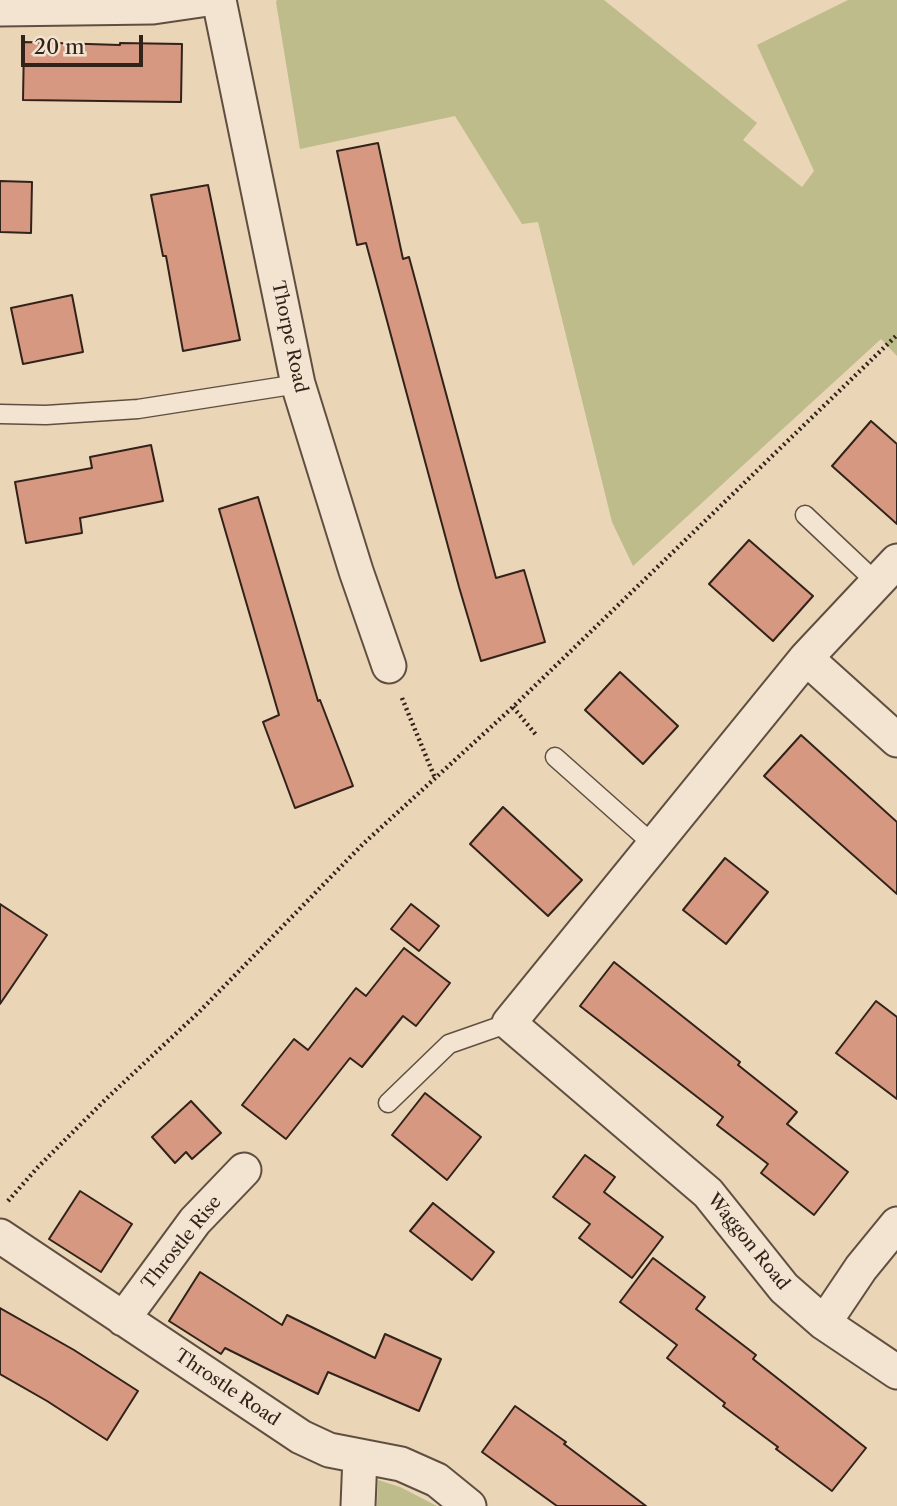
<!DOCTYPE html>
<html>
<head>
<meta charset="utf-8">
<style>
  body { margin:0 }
  #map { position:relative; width:897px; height:1506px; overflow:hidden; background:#ebd5b7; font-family:"Libre Caslon Text",serif }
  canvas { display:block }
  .scale { position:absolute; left:21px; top:35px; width:122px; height:32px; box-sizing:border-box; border:4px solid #31221a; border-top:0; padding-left:9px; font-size:21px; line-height:24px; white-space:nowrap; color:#31221a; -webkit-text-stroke:5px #f2e4d0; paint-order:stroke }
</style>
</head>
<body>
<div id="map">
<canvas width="897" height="1506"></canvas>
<div class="scale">20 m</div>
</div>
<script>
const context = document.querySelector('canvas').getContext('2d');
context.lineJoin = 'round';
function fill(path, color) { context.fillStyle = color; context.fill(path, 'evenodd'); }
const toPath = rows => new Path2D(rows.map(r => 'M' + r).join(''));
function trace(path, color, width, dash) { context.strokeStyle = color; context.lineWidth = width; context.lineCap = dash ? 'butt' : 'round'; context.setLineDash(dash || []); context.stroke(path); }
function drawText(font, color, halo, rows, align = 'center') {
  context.font = font + ' "Libre Caslon Text",serif'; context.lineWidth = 6; context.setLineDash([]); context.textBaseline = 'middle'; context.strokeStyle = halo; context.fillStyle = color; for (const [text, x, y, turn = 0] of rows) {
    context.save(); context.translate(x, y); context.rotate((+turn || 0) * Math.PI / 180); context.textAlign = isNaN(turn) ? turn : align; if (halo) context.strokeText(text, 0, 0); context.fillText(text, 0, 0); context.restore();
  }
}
const green = toPath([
  [277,0,604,0,757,123,743,140,802,187,814,171,757,45,848,0,897,0,897,356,881,339,633,566,612,522,538,222,522,224,455,116,300,149,276,2],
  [378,1480,400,1487,437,1506,377,1506]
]);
const building = toPath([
  [24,42,120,45,120,43,182,44,181,102,23,100,24,42],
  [378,143,403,259,409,257,496,578,524,570,545,642,481,661,459,587,366,243,357,245,337,151,378,143],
  [0,181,32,182,31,233,0,232,0,181],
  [208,185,240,340,183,351,166,256,163,256,151,195,208,185],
  [72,295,83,352,23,364,11,308,72,295],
  [871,421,897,444,897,524,832,466,871,421],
  [151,445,163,501,80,518,82,533,26,543,15,482,92,468,90,457,151,445],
  [258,497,318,701,320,700,353,786,295,808,263,722,279,715,219,509,258,497],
  [749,540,813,596,773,641,709,584,749,540],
  [620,672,678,726,643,764,585,710,620,672],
  [801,735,897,822,897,894,764,776,801,735],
  [503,807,582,880,548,916,470,844,503,807],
  [725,858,768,892,726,944,683,910,725,858],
  [0,904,47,935,0,1004,0,904],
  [411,904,439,926,419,951,391,929,411,904],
  [404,948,450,983,416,1026,403,1016,362,1067,350,1058,286,1139,242,1105,294,1039,308,1050,356,988,366,996,404,948],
  [614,962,740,1062,738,1065,797,1112,787,1124,848,1172,814,1215,761,1173,768,1164,717,1125,723,1117,580,1006,614,962],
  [876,1001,897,1017,897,1099,836,1053,876,1001],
  [425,1093,481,1137,447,1180,392,1135,425,1093],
  [191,1101,221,1133,192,1159,186,1152,175,1163,152,1137,191,1101],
  [585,1155,615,1177,604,1192,663,1237,632,1278,579,1238,590,1224,553,1197,585,1155],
  [80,1191,132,1224,101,1272,49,1239,80,1191],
  [433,1203,494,1252,472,1280,410,1231,433,1203],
  [653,1258,705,1297,696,1309,756,1355,753,1359,866,1448,832,1491,776,1449,778,1447,723,1406,725,1403,667,1358,677,1345,620,1302,653,1258],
  [200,1272,282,1325,287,1315,375,1358,385,1334,441,1359,419,1411,328,1372,318,1394,225,1348,221,1354,169,1321,200,1272],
  [0,1308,74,1350,138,1391,107,1440,47,1401,0,1374,0,1308],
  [515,1406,566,1442,564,1444,646,1506,557,1506,482,1452,515,1406]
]);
const path = toPath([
  [402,698,435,778],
  [513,707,537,736],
  [8,1201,38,1167,107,1098,199,1012,363,844,513,707,897,335]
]);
const lane = toPath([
  [0,414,46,415,138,409,298,384],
  [805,515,877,583],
  [555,757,654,845],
  [388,1103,449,1044,509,1023]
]);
const street = toPath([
  [219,0,298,384,356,571,389,666],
  [0,9,153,7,201,0],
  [897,561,806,658,509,1023,708,1193,784,1288,824,1323,897,1372],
  [806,658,897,740],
  [0,1236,301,1437,329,1450,401,1464,437,1480,469,1506],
  [123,1319,195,1221,244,1170],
  [824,1323,861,1268,897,1224],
  [358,1506,360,1456]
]);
const streetNames = [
  ["Thorpe Road",289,337,78],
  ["Waggon Road",748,1242,51],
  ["Throstle Rise",182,1243,-51],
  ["Throstle Road",227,1388,34]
];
fill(green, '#bdbc8a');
fill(building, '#d69881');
trace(building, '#31221a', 2);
trace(lane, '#604f41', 21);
trace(street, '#604f41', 37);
trace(path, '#31221a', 4.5, [2, 3.5]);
trace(lane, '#f2e4d0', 18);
trace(street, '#f2e4d0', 33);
drawText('18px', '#31221a', '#f2e4d0', streetNames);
</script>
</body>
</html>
